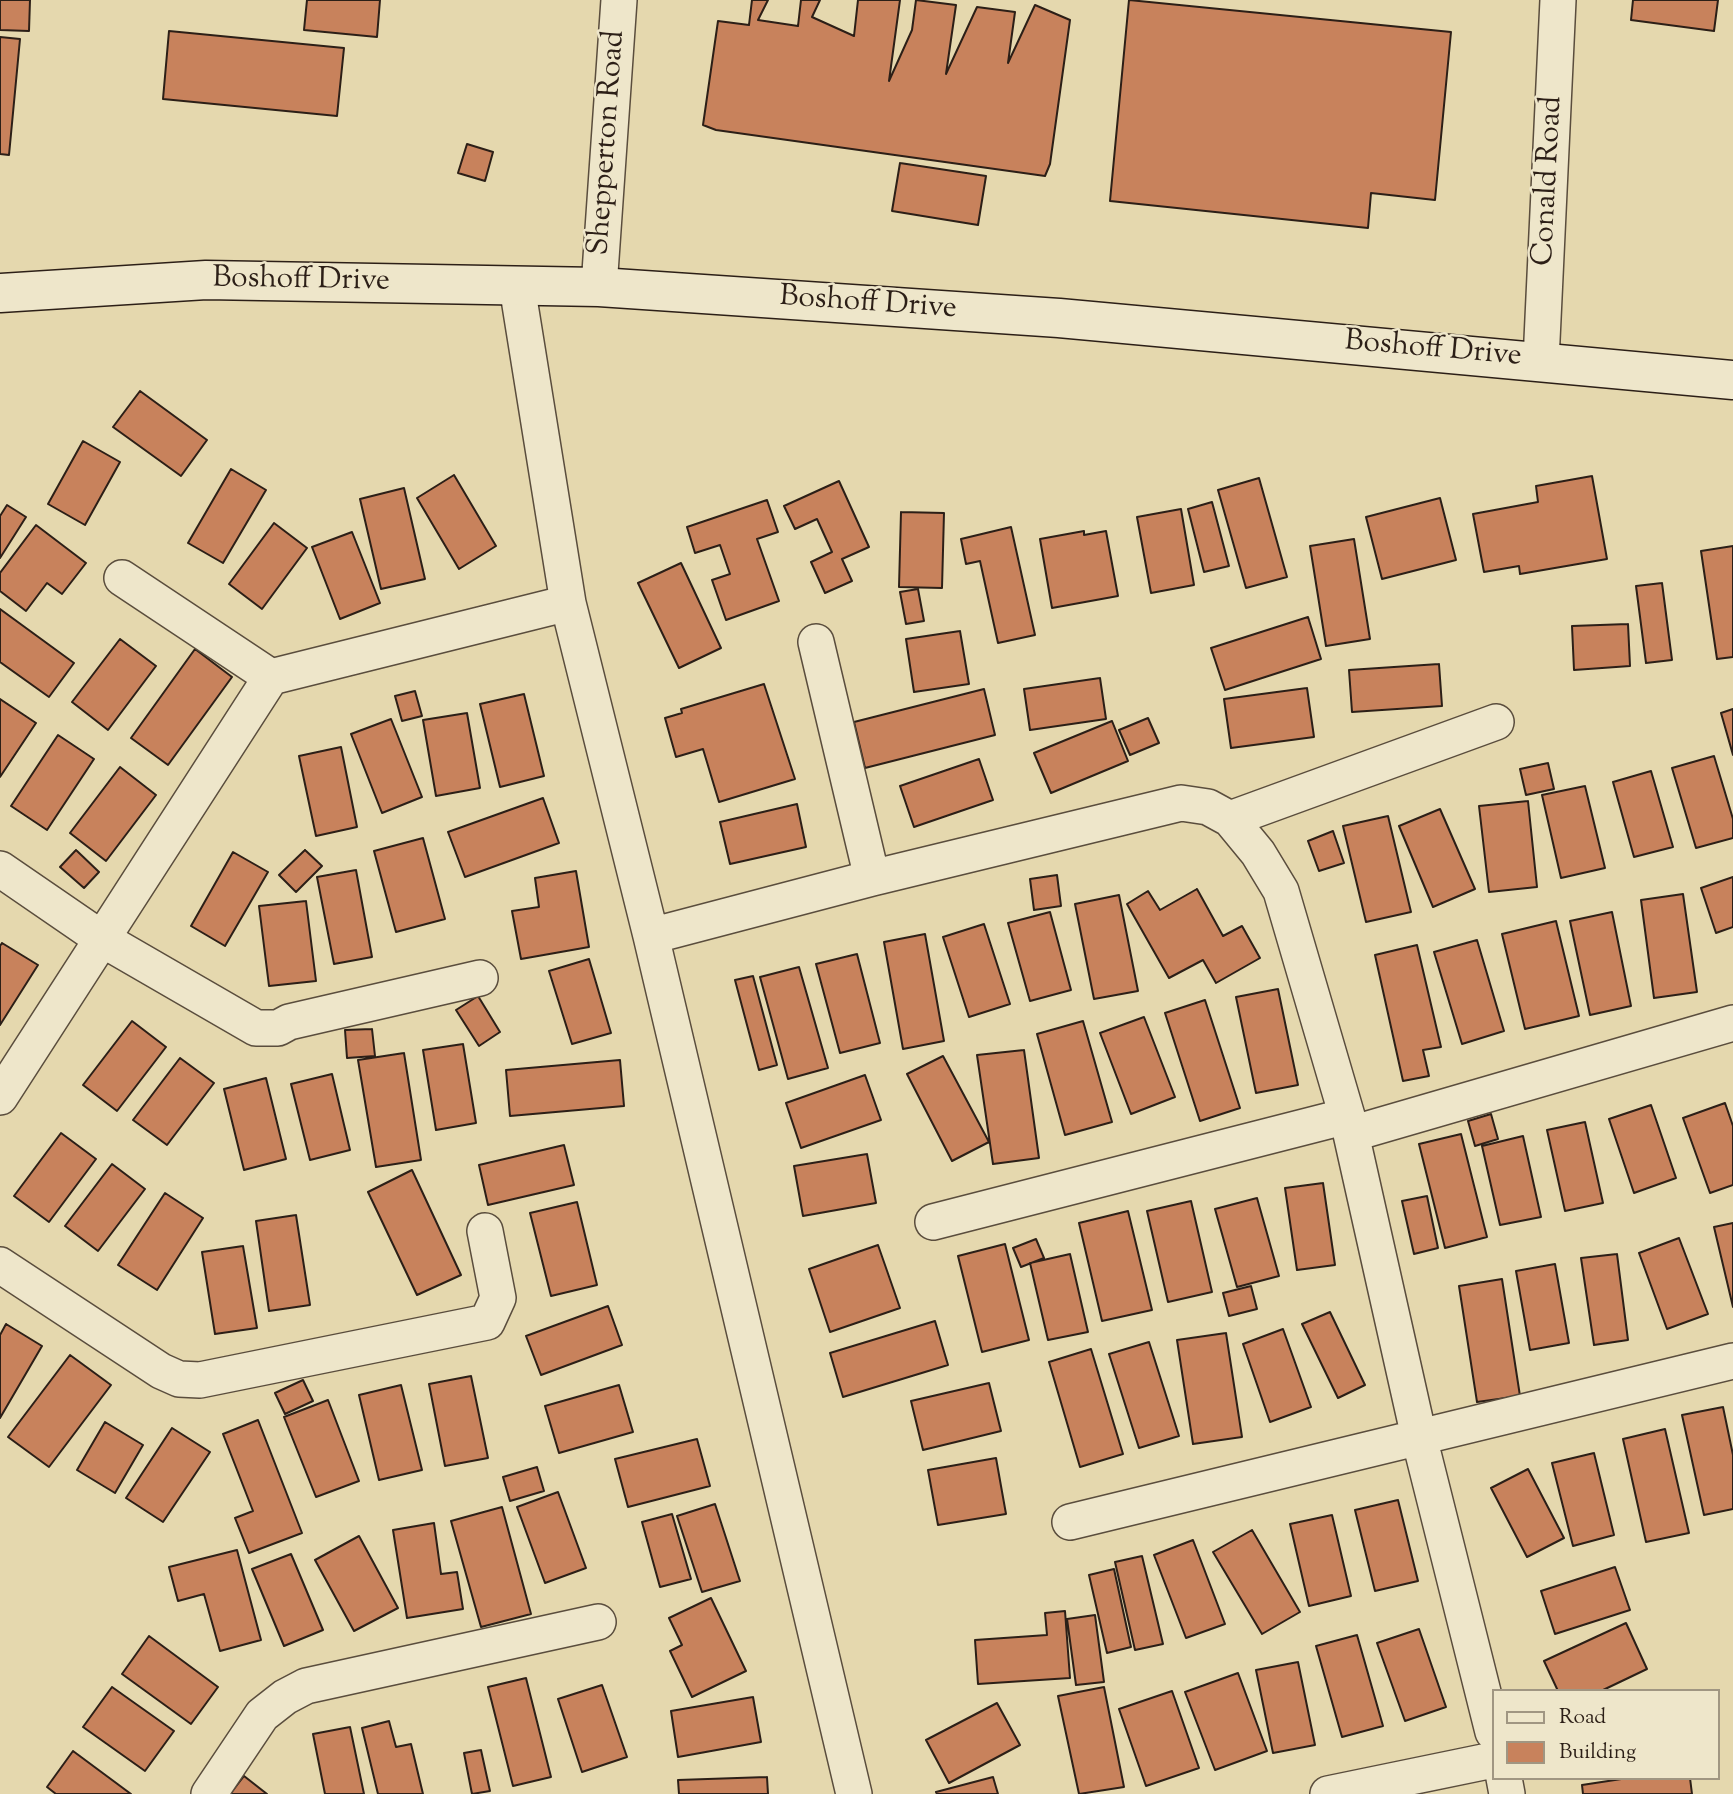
<!DOCTYPE html>
<html>
<head>
<meta charset="utf-8">
<style>
  body { margin:0 }
  #map { position:relative; width:1733px; height:1794px; overflow:hidden; background:#e5d8ae; font-family:"Sorts Mill Goudy",serif }
  canvas { display:block }
  .legend { position:absolute; left:1492px; top:1689px; width:228px; height:91px; box-sizing:border-box; background:#eee6ca; border:2px solid #a09682; margin:0; padding:9px 12px; list-style:none; font-size:21px; color:#2c1f17 }
  .legend li { display:flex; align-items:center; gap:14px; height:35px }
  .legend b { width:35px; border:2px solid #a09682 }
</style>
</head>
<body>
<div id="map">
<canvas width="1733" height="1794"></canvas>
<ul class="legend">
<li><b style="height:9px;background:#eee6ca"></b>Road</li>
<li><b style="height:19px;background:#c8825c"></b>Building</li>
</ul>
</div>
<script>
const context = document.querySelector('canvas').getContext('2d');
context.lineJoin = 'round';
function fill(path, color) { context.fillStyle = color; context.fill(path, 'evenodd'); }
const toPath = rows => new Path2D(rows.map(r => 'M' + r).join(''));
function trace(path, color, width, dash) { context.strokeStyle = color; context.lineWidth = width; context.lineCap = dash ? 'butt' : 'round'; context.setLineDash(dash || []); context.stroke(path); }
function drawText(font, color, halo, rows, align = 'center') {
  context.font = font + ' "Sorts Mill Goudy",serif'; context.lineWidth = 5; context.setLineDash([]); context.textBaseline = 'middle'; context.strokeStyle = halo; context.fillStyle = color; for (const [text, x, y, turn = 0] of rows) {
    context.save(); context.translate(x, y); context.rotate((+turn || 0) * Math.PI / 180); context.textAlign = isNaN(turn) ? turn : align; if (halo) context.strokeText(text, 0, 0); context.fillText(text, 0, 0); context.restore();
  }
}
const building = toPath([
  [0,0,30,0,29,31,0,30,0,0],
  [307,0,380,0,377,37,304,30,307,0],
  [752,0,768,0,758,20,798,26,801,0,820,0,812,17,854,36,858,0,900,0,889,81,912,30,916,0,956,5,946,74,977,7,1015,12,1008,63,1035,5,1070,20,1050,164,1045,176,716,130,703,125,718,21,749,25,752,0],
  [1129,0,1451,32,1435,200,1371,193,1368,228,1110,201,1129,0],
  [1633,0,1718,0,1714,31,1631,20,1633,0],
  [169,31,344,48,337,116,163,99,169,31],
  [0,37,20,39,9,155,0,154,0,37],
  [467,144,493,152,485,181,458,173,467,144],
  [900,163,986,176,978,225,892,211,900,163],
  [140,391,207,440,181,476,113,427,140,391],
  [83,441,120,462,85,525,48,504,83,441],
  [231,469,266,490,223,563,188,543,231,469],
  [454,475,496,546,459,569,417,498,454,475],
  [1592,476,1607,559,1520,574,1519,566,1484,572,1473,514,1538,502,1536,486,1592,476],
  [1259,478,1287,577,1246,588,1218,490,1259,478],
  [839,481,869,547,842,559,852,581,825,593,811,562,832,552,817,519,795,529,784,506,839,481],
  [404,488,425,579,381,589,360,499,404,488],
  [1440,498,1456,560,1382,579,1366,517,1440,498],
  [767,500,778,532,757,539,779,601,726,620,712,580,730,574,720,545,695,553,687,527,767,500],
  [1212,502,1229,566,1204,572,1188,509,1212,502],
  [7,505,26,517,0,558,0,516,7,505],
  [1181,509,1194,585,1151,593,1137,517,1181,509],
  [901,512,944,513,942,588,899,587,901,512],
  [274,523,307,548,262,609,229,584,274,523],
  [36,525,86,563,62,594,47,583,26,611,0,591,0,573,36,525],
  [1011,527,1035,635,998,643,980,561,966,564,961,539,1011,527],
  [1084,531,1084,535,1106,531,1118,596,1052,608,1040,539,1084,531],
  [352,532,380,603,340,619,312,547,352,532],
  [1354,539,1370,639,1326,646,1310,546,1354,539],
  [1733,546,1733,657,1717,659,1701,551,1733,546],
  [681,563,721,648,679,668,638,583,681,563],
  [1662,583,1672,660,1646,663,1636,586,1662,583],
  [918,589,924,621,906,624,900,592,918,589],
  [0,609,74,663,49,697,0,662,0,609],
  [1308,617,1321,659,1225,690,1211,648,1308,617],
  [1628,624,1630,666,1574,670,1572,626,1628,624],
  [960,631,969,684,914,692,906,639,960,631],
  [120,639,156,666,108,730,72,702,120,639],
  [195,649,232,677,168,765,131,738,195,649],
  [1439,664,1442,706,1352,712,1349,670,1439,664],
  [1100,678,1106,719,1030,730,1024,689,1100,678],
  [764,684,795,779,719,802,703,749,676,757,665,718,682,713,681,709,764,684],
  [1307,688,1314,737,1231,748,1224,699,1307,688],
  [984,689,995,735,865,768,854,722,984,689],
  [415,691,422,716,402,721,395,696,415,691],
  [524,694,544,776,500,787,480,704,524,694],
  [0,699,36,723,0,777,0,699],
  [1733,709,1733,755,1721,713,1733,709],
  [467,713,480,788,436,796,423,720,467,713],
  [1148,718,1159,743,1130,755,1119,730,1148,718],
  [391,719,422,797,382,813,351,734,391,719],
  [1112,721,1128,761,1051,793,1034,753,1112,721],
  [58,735,94,759,47,830,11,806,58,735],
  [341,747,357,827,316,836,299,756,341,747],
  [1714,756,1733,819,1733,838,1696,848,1672,768,1714,756],
  [979,759,993,800,914,827,900,786,979,759],
  [1548,763,1554,789,1526,795,1520,769,1548,763],
  [120,767,156,795,106,861,70,833,120,767],
  [1651,771,1673,847,1634,857,1613,782,1651,771],
  [1585,786,1605,868,1561,878,1542,795,1585,786],
  [543,798,559,843,465,877,448,832,543,798],
  [1528,801,1537,887,1489,892,1479,806,1528,801],
  [797,804,806,847,730,864,720,822,797,804],
  [1440,809,1475,889,1433,907,1399,826,1440,809],
  [1388,816,1411,912,1366,922,1343,826,1388,816],
  [1333,831,1344,863,1319,871,1308,841,1333,831],
  [423,838,445,919,396,932,374,851,423,838],
  [76,850,99,872,84,888,60,867,76,850],
  [305,850,322,866,296,892,279,875,305,850],
  [233,852,268,872,225,946,191,926,233,852],
  [356,870,372,957,334,964,317,877,356,870],
  [576,871,589,947,521,959,512,911,539,907,535,878,576,871],
  [1057,875,1061,906,1034,910,1030,879,1057,875],
  [1733,877,1733,927,1716,933,1701,888,1733,877],
  [1197,889,1223,936,1242,926,1260,958,1216,983,1203,960,1169,978,1127,904,1148,891,1160,910,1197,889],
  [1683,894,1697,992,1654,998,1641,900,1683,894],
  [1119,895,1138,991,1094,999,1075,904,1119,895],
  [306,901,316,981,269,986,259,906,306,901],
  [1050,912,1071,990,1030,1001,1008,923,1050,912],
  [1612,912,1631,1006,1590,1015,1570,921,1612,912],
  [1556,921,1579,1016,1525,1029,1502,934,1556,921],
  [984,924,1010,1004,969,1017,943,937,984,924],
  [925,934,944,1041,903,1049,884,942,925,934],
  [1477,940,1504,1031,1462,1044,1434,952,1477,940],
  [2,943,38,965,0,1025,0,946,2,943],
  [1417,945,1441,1047,1423,1050,1429,1076,1403,1081,1375,955,1417,945],
  [857,954,880,1043,840,1053,816,964,857,954],
  [589,959,611,1033,572,1044,549,971,589,959],
  [799,967,828,1068,788,1079,760,977,799,967],
  [753,976,777,1065,759,1070,735,980,753,976],
  [1278,989,1298,1085,1256,1093,1236,997,1278,989],
  [478,996,500,1032,479,1046,456,1010,478,996],
  [1205,1000,1240,1108,1200,1121,1165,1013,1205,1000],
  [1144,1017,1175,1097,1131,1114,1100,1033,1144,1017],
  [132,1021,166,1047,117,1111,83,1085,132,1021],
  [1083,1021,1112,1122,1065,1135,1037,1034,1083,1021],
  [372,1029,375,1056,347,1058,345,1030,372,1029],
  [463,1044,476,1123,436,1130,423,1050,463,1044],
  [1024,1050,1039,1158,993,1164,977,1055,1024,1050],
  [404,1053,421,1160,376,1167,358,1060,404,1053],
  [943,1056,989,1142,952,1161,907,1074,943,1056],
  [180,1058,214,1083,167,1145,133,1120,180,1058],
  [620,1060,624,1106,510,1116,506,1070,620,1060],
  [332,1074,350,1150,310,1160,291,1084,332,1074],
  [865,1075,881,1120,801,1148,786,1103,865,1075],
  [266,1078,286,1159,244,1170,224,1089,266,1078],
  [1725,1103,1733,1126,1733,1185,1710,1193,1683,1118,1725,1103],
  [1651,1105,1676,1178,1634,1193,1609,1119,1651,1105],
  [1491,1114,1498,1139,1475,1146,1468,1121,1491,1114],
  [1585,1122,1603,1203,1565,1211,1547,1130,1585,1122],
  [61,1133,96,1159,49,1222,14,1196,61,1133],
  [1461,1134,1487,1237,1445,1248,1419,1144,1461,1134],
  [1523,1136,1541,1217,1500,1225,1482,1146,1523,1136],
  [564,1145,574,1185,488,1205,479,1165,564,1145],
  [867,1154,876,1203,803,1216,794,1166,867,1154],
  [112,1164,145,1189,98,1251,65,1226,112,1164],
  [412,1170,461,1275,417,1295,368,1192,412,1170],
  [1323,1183,1335,1265,1297,1270,1285,1188,1323,1183],
  [165,1193,203,1218,157,1290,118,1265,165,1193],
  [1427,1196,1438,1248,1414,1254,1402,1201,1427,1196],
  [1257,1198,1279,1276,1237,1287,1215,1209,1257,1198],
  [1191,1201,1212,1292,1168,1302,1147,1211,1191,1201],
  [577,1202,597,1285,551,1296,530,1213,577,1202],
  [1128,1211,1152,1310,1102,1321,1079,1223,1128,1211],
  [296,1215,310,1305,269,1311,256,1221,296,1215],
  [1733,1223,1733,1307,1714,1227,1733,1223],
  [1679,1238,1708,1314,1667,1329,1639,1253,1679,1238],
  [1036,1239,1044,1258,1021,1267,1013,1248,1036,1239],
  [1005,1244,1029,1340,982,1352,958,1256,1005,1244],
  [878,1245,900,1308,830,1332,809,1269,878,1245],
  [243,1246,257,1328,215,1334,202,1252,243,1246],
  [1070,1254,1088,1332,1048,1340,1030,1263,1070,1254],
  [1617,1254,1628,1340,1594,1345,1581,1258,1617,1254],
  [1555,1264,1569,1343,1530,1350,1516,1271,1555,1264],
  [1502,1279,1520,1396,1477,1402,1459,1286,1502,1279],
  [1251,1286,1257,1309,1229,1316,1223,1293,1251,1286],
  [608,1306,622,1345,541,1375,526,1336,608,1306],
  [1330,1312,1365,1385,1338,1398,1302,1324,1330,1312],
  [935,1321,948,1365,843,1397,830,1353,935,1321],
  [6,1324,42,1346,0,1418,0,1335,6,1324],
  [1283,1329,1311,1407,1270,1422,1243,1344,1283,1329],
  [1226,1333,1242,1437,1193,1444,1177,1340,1226,1333],
  [1149,1342,1179,1436,1139,1448,1109,1354,1149,1342],
  [1091,1349,1123,1454,1080,1467,1049,1362,1091,1349],
  [70,1355,111,1385,49,1467,8,1437,70,1355],
  [471,1376,488,1458,445,1466,429,1384,471,1376],
  [303,1380,313,1401,285,1414,275,1393,303,1380],
  [989,1383,1001,1431,923,1450,911,1401,989,1383],
  [401,1385,422,1470,379,1480,359,1395,401,1385],
  [619,1385,633,1432,559,1453,545,1406,619,1385],
  [328,1400,359,1481,316,1497,284,1417,328,1400],
  [1723,1407,1733,1455,1733,1509,1704,1515,1682,1415,1723,1407],
  [258,1420,302,1533,249,1553,235,1518,253,1511,223,1434,258,1420],
  [105,1422,143,1445,115,1493,77,1470,105,1422],
  [172,1428,210,1452,163,1522,126,1498,172,1428],
  [1665,1429,1689,1533,1646,1542,1623,1439,1665,1429],
  [697,1439,710,1486,628,1507,615,1459,697,1439],
  [1594,1453,1614,1535,1573,1546,1552,1463,1594,1453],
  [996,1458,1006,1514,938,1525,928,1470,996,1458],
  [537,1467,544,1491,510,1501,503,1477,537,1467],
  [1528,1469,1564,1538,1527,1557,1491,1488,1528,1469],
  [558,1492,586,1568,545,1583,517,1507,558,1492],
  [1398,1500,1418,1581,1375,1591,1355,1510,1398,1500],
  [715,1504,740,1581,702,1592,677,1516,715,1504],
  [502,1507,531,1614,481,1627,451,1521,502,1507],
  [672,1514,691,1579,660,1587,642,1522,672,1514],
  [1332,1515,1351,1596,1309,1606,1290,1524,1332,1515],
  [434,1523,441,1574,457,1572,463,1609,407,1618,393,1530,434,1523],
  [1252,1530,1300,1612,1262,1634,1213,1552,1252,1530],
  [359,1536,398,1608,354,1631,315,1560,359,1536],
  [1193,1540,1225,1624,1186,1638,1154,1555,1193,1540],
  [237,1550,261,1640,220,1651,204,1594,178,1601,169,1567,237,1550],
  [291,1554,323,1630,284,1646,252,1569,291,1554],
  [1142,1556,1163,1644,1135,1650,1115,1562,1142,1556],
  [1615,1567,1630,1610,1555,1634,1541,1591,1615,1567],
  [1114,1569,1131,1647,1107,1653,1089,1575,1114,1569],
  [711,1598,746,1671,692,1697,670,1651,682,1645,669,1618,711,1598],
  [1065,1611,1070,1678,978,1684,975,1640,1047,1635,1045,1613,1065,1611],
  [1095,1615,1104,1682,1076,1685,1067,1619,1095,1615],
  [1626,1623,1647,1669,1601,1691,1558,1691,1544,1661,1626,1623],
  [1419,1629,1446,1707,1405,1721,1377,1643,1419,1629],
  [1357,1635,1383,1726,1342,1737,1316,1646,1357,1635],
  [149,1636,218,1687,191,1724,122,1674,149,1636],
  [1298,1662,1315,1745,1273,1753,1256,1670,1298,1662],
  [1238,1673,1267,1751,1215,1770,1185,1692,1238,1673],
  [526,1678,551,1777,513,1786,488,1687,526,1678],
  [602,1685,627,1757,582,1772,558,1699,602,1685],
  [112,1687,174,1731,145,1771,83,1727,112,1687],
  [1104,1687,1124,1787,1079,1794,1058,1696,1104,1687],
  [1172,1691,1199,1768,1146,1786,1119,1709,1172,1691],
  [753,1697,761,1742,678,1757,671,1711,753,1697],
  [997,1703,1020,1745,949,1783,926,1740,997,1703],
  [389,1721,396,1747,411,1744,423,1794,378,1794,362,1728,389,1721],
  [350,1727,364,1794,325,1794,313,1734,350,1727],
  [481,1750,490,1791,472,1794,464,1753,481,1750],
  [73,1751,131,1794,56,1794,47,1787,73,1751],
  [244,1776,267,1794,230,1794,244,1776],
  [767,1777,768,1794,679,1794,678,1780,767,1777],
  [993,1777,998,1794,937,1794,936,1792,993,1777],
  [1628,1778,1690,1778,1692,1794,1583,1794,1582,1785,1628,1778]
]);
const minor = toPath([
  [517,286,568,603,651,936,854,1794],
  [599,287,619,0],
  [1541,361,1558,0],
  [122,578,271,677],
  [816,642,872,878],
  [1230,819,1496,722],
  [0,869,102,939,256,1028,278,1028,289,1022,480,978],
  [651,936,872,878,1181,803,1208,807,1230,819,1258,853,1281,891,1347,1116,1419,1437,1493,1732],
  [0,1097,271,677,568,603],
  [1351,1134,1733,1023],
  [933,1222,1347,1116],
  [0,1265,161,1371,179,1379,200,1380,487,1322,498,1298,485,1231],
  [1070,1522,1733,1361],
  [1504,1778,1507,1794],
  [209,1794,262,1715,285,1697,306,1686,598,1622],
  [1328,1794,1493,1760]
]);
const secondary = toPath([
  [0,293,206,280,599,287,1059,318,1733,380]
]);
const streetNames = [
  ["Shepperton Road",609,143,-86],
  ["Conald Road",1550,181,-87],
  ["Boshoff Drive",301,282,1],
  ["Boshoff Drive",868,305,4],
  ["Boshoff Drive",1433,351,5]
];
fill(building, '#c8825c');
trace(building, '#2c1f17', 2);
trace(minor, '#5a4d3d', 38);
trace(secondary, '#2c1f17', 41);
trace(minor, '#eee6ca', 35);
trace(secondary, '#eee6ca', 38);
drawText('30px', '#2c1f17', '#eee6ca', streetNames);
</script>
</body>
</html>
